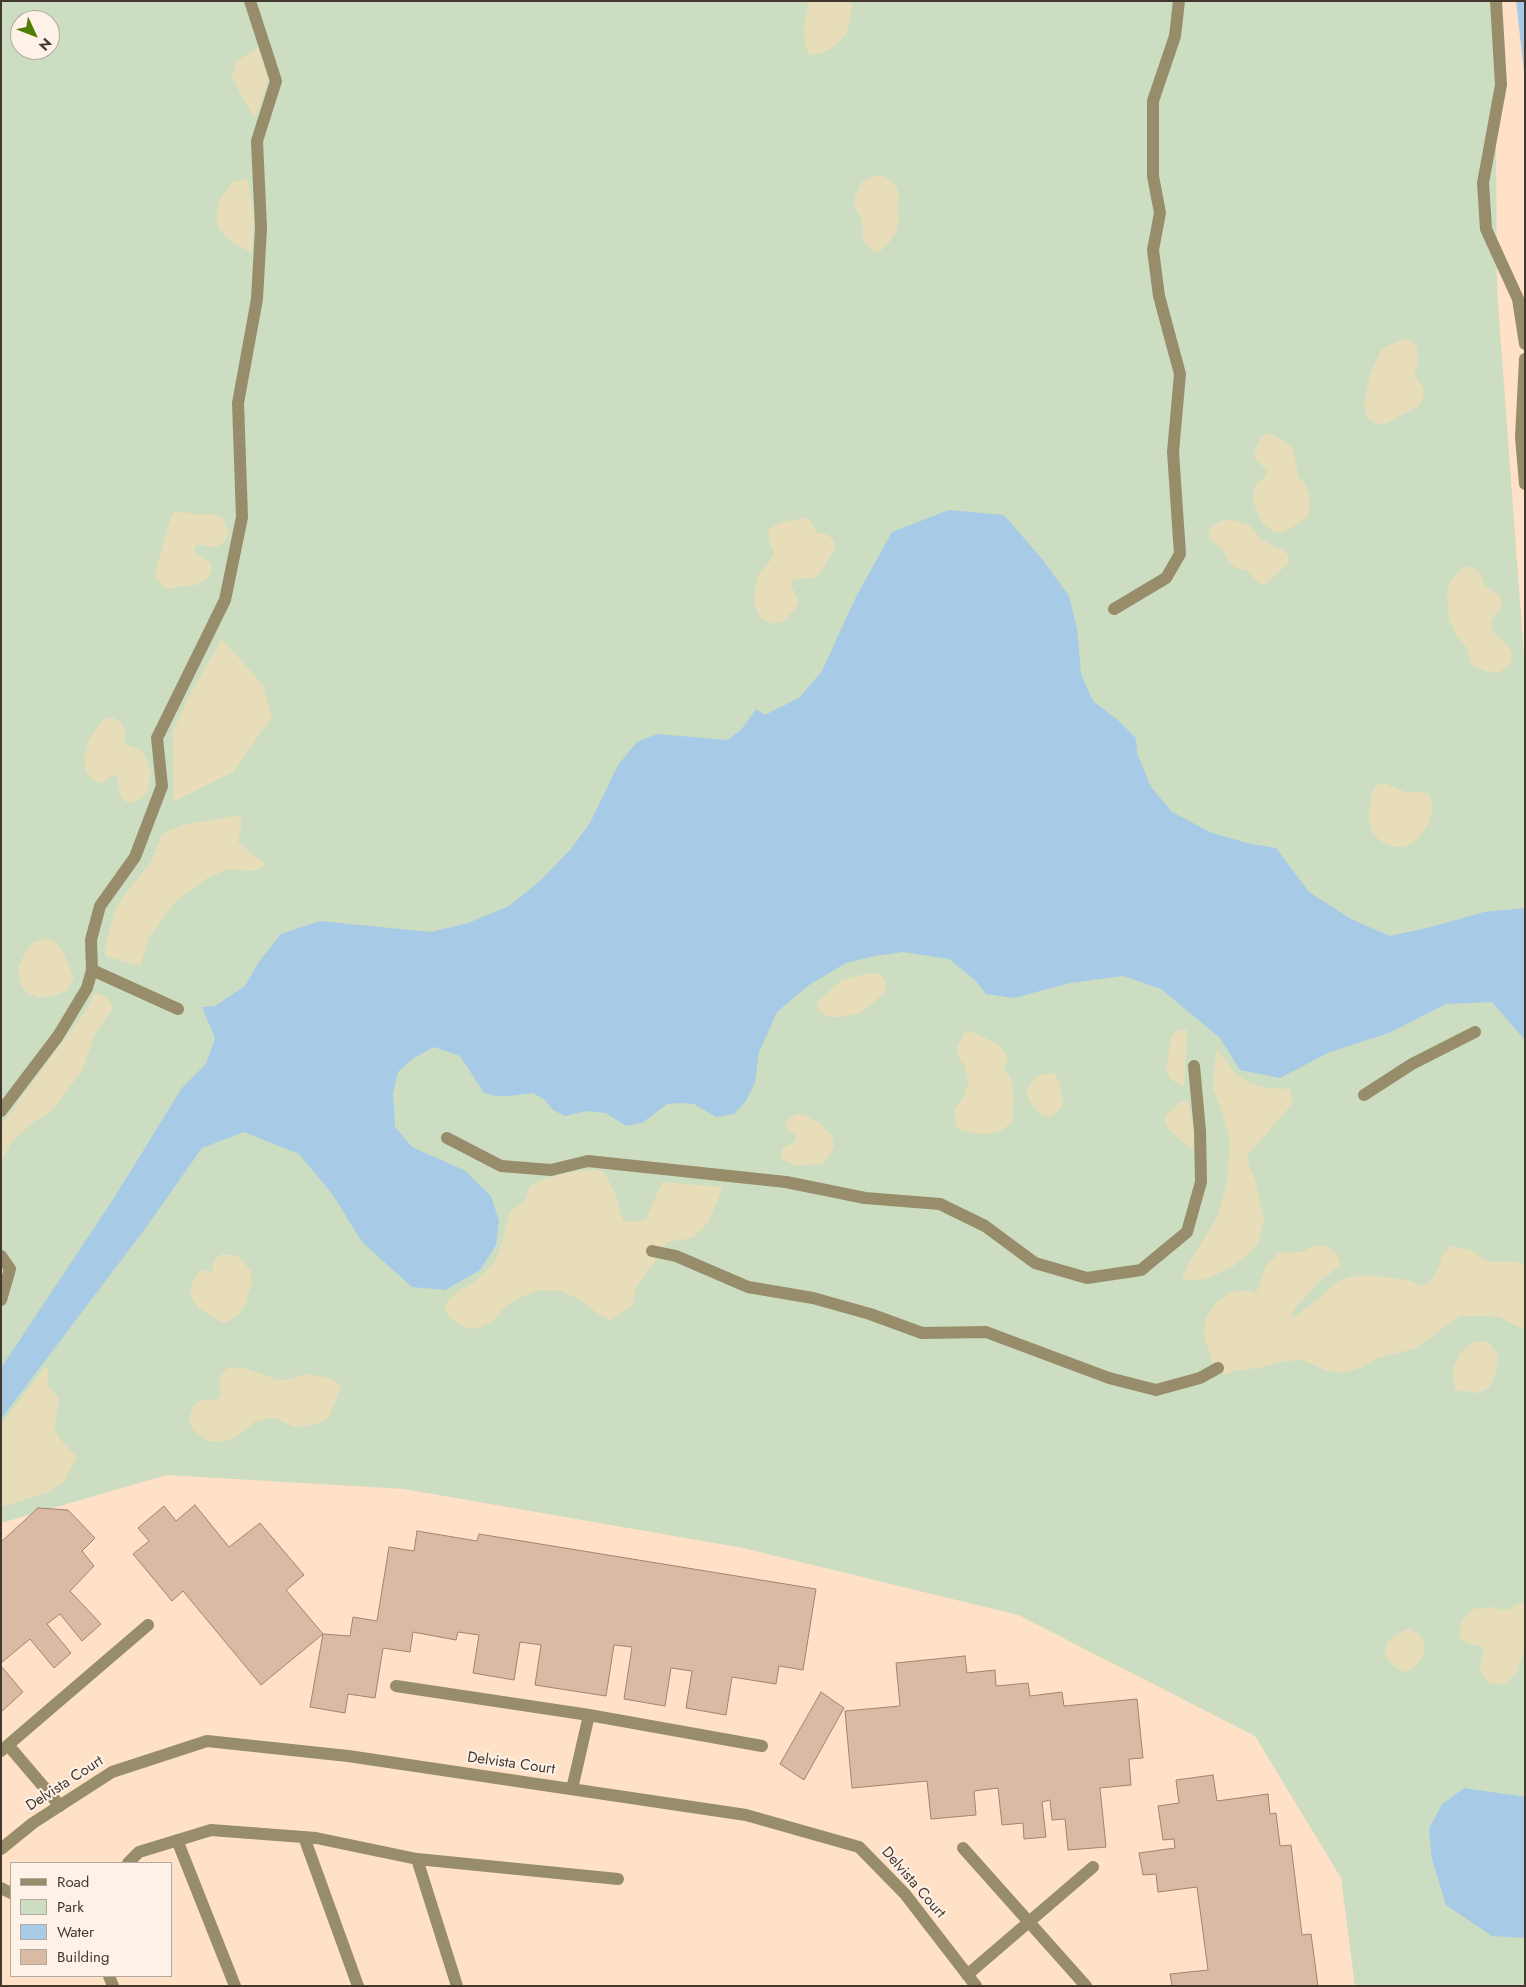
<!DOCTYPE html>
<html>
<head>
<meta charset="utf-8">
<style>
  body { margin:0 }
  #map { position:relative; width:1526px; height:1987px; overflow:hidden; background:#ffe1c8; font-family:Jost,sans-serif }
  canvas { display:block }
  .frame { position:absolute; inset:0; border:2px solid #43382e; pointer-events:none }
  .legend { position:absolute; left:10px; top:1862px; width:162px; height:115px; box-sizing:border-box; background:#fef2e8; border:1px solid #b3a89e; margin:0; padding:6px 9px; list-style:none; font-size:15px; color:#43382e }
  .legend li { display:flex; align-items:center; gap:10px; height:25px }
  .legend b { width:25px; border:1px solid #b3a89e }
  .north { position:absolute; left:10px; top:10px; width:50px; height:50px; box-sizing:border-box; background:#fef2e8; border:1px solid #b3a89e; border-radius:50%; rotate:133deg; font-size:14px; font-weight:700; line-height:20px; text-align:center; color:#43382e }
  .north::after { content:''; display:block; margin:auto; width:18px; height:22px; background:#4f7c01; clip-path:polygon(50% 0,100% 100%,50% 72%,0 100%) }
</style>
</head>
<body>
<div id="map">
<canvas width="1526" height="1987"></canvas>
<div class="frame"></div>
<ul class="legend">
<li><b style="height:6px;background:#978d6a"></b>Road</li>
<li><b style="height:14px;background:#ccddc2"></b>Park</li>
<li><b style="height:14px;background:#a7cbe6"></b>Water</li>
<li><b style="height:14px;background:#dabaa5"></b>Building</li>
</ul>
<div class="north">N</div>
</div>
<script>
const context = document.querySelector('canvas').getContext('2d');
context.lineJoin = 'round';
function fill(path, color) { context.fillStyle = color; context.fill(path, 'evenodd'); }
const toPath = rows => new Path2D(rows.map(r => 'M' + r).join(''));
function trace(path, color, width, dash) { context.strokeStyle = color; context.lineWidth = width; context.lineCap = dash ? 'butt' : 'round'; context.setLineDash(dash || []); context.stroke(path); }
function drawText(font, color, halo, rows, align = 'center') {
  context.font = font + ' Jost,sans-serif'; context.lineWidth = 4; context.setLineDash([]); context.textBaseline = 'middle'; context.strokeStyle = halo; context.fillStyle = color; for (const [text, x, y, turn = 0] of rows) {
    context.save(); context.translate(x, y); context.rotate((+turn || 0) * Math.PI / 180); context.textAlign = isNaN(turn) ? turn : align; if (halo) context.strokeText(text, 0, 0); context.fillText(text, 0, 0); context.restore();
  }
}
const green = toPath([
  [1,1,1495,1,1497,290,1525,670,1525,1986,1355,1986,1341,1878,1255,1736,1018,1615,743,1548,404,1489,167,1475,1,1523],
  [20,20,50,20,50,50,20,50]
]);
const sand = toPath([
  [810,1,851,1,852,7,847,33,832,48,822,53,809,55,805,43,804,28,808,5],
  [258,47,268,79,255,119,231,77,237,61],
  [878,175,891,179,897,188,899,198,897,207,899,221,896,232,888,244,879,252,872,250,865,243,862,235,863,227,860,215,854,207,855,197,860,184,868,178],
  [248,179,254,217,252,252,232,243,217,227,218,202,233,182],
  [1403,339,1411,341,1417,348,1418,364,1414,374,1423,387,1424,393,1422,401,1417,407,1387,423,1378,425,1368,419,1364,405,1370,373,1382,349],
  [1267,433,1280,438,1293,448,1298,476,1305,484,1310,497,1310,510,1306,518,1292,528,1280,533,1274,532,1262,523,1254,504,1253,494,1256,485,1266,475,1267,471,1255,458,1254,452,1261,438],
  [177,511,194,514,218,515,224,520,229,534,224,542,216,547,197,545,194,549,195,553,210,562,212,570,207,579,196,585,165,589,155,577,156,568,172,514],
  [804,518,811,521,816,532,828,535,834,541,835,548,820,574,812,578,801,578,792,580,791,586,799,600,796,608,784,621,772,624,761,618,754,605,755,589,759,574,770,561,774,553,770,543,768,530,779,523],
  [1228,519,1249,525,1262,540,1283,550,1289,556,1288,564,1264,585,1257,582,1248,571,1236,568,1230,563,1221,547,1209,540,1209,532,1212,527,1219,522],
  [1464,566,1476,569,1480,574,1485,586,1499,595,1503,601,1500,610,1492,620,1492,630,1509,647,1512,655,1510,664,1499,673,1489,672,1472,666,1466,647,1457,636,1449,620,1447,593,1449,583],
  [222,639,263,685,272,717,233,772,173,802,173,731,191,692],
  [107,718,114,718,121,722,126,731,124,739,127,745,141,750,148,762,151,775,148,791,142,798,131,803,124,801,119,792,118,777,116,775,111,776,104,783,94,781,86,772,84,757,89,740,101,722],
  [1384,783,1405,792,1424,792,1430,795,1432,802,1432,810,1429,823,1422,833,1414,842,1404,847,1396,847,1386,844,1378,839,1371,831,1369,817,1371,793,1377,785],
  [241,815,241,829,238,842,266,865,254,871,230,869,207,878,175,902,149,938,140,966,106,956,105,945,115,911,128,890,151,862,162,834,182,825],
  [45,939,54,941,63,951,74,978,68,990,57,995,41,998,27,993,21,985,18,974,19,965,27,950,34,942],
  [869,973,876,973,882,976,886,981,886,991,866,1009,860,1013,840,1017,828,1017,818,1010,817,1003,834,986,842,980],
  [95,992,107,998,113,1008,95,1034,83,1069,52,1111,33,1122,11,1143,1,1162,1,1125,89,1006],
  [1181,1030,1187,1030,1184,1087,1170,1079,1166,1070,1171,1037,1176,1032],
  [971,1031,999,1045,1008,1056,1004,1069,1011,1078,1013,1086,1014,1103,1012,1122,1001,1131,991,1134,979,1134,962,1131,956,1126,955,1121,955,1109,964,1097,968,1083,965,1066,959,1059,957,1047,965,1032],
  [1216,1050,1224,1057,1234,1073,1249,1083,1267,1088,1290,1089,1293,1103,1247,1156,1249,1166,1255,1180,1264,1219,1259,1243,1247,1256,1229,1269,1206,1279,1182,1280,1187,1266,1217,1217,1227,1184,1230,1140,1221,1109,1213,1088],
  [1054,1073,1059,1081,1063,1105,1051,1117,1042,1115,1034,1108,1026,1094,1030,1084,1036,1077,1045,1074],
  [1188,1101,1192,1120,1194,1139,1193,1149,1188,1147,1169,1129,1165,1122,1166,1115,1180,1102],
  [798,1114,805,1115,819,1123,832,1136,834,1147,828,1158,821,1164,796,1166,784,1160,781,1157,781,1151,784,1147,792,1144,796,1138,795,1135,786,1130,785,1124,791,1117],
  [603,1170,614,1191,623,1220,632,1222,646,1219,662,1182,723,1187,709,1222,694,1237,666,1243,657,1259,636,1287,633,1304,622,1313,610,1320,598,1314,582,1301,562,1291,537,1291,515,1300,506,1306,493,1321,477,1329,464,1327,451,1319,445,1311,445,1304,458,1291,474,1282,494,1263,503,1240,509,1213,525,1200,530,1186,547,1178,577,1171],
  [1314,1246,1327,1246,1336,1253,1340,1263,1340,1266,1320,1281,1295,1308,1292,1316,1293,1318,1320,1298,1334,1283,1350,1277,1370,1275,1392,1278,1407,1280,1423,1286,1433,1278,1439,1267,1442,1255,1451,1246,1471,1250,1484,1259,1493,1262,1506,1261,1525,1264,1525,1330,1499,1317,1482,1316,1460,1316,1416,1348,1378,1358,1360,1368,1343,1373,1325,1370,1303,1360,1285,1361,1258,1368,1234,1371,1225,1375,1212,1361,1204,1337,1205,1320,1216,1303,1230,1292,1248,1290,1256,1293,1266,1266,1278,1253,1302,1252],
  [222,1254,238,1256,251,1271,252,1283,245,1305,239,1314,227,1322,221,1322,200,1309,193,1300,190,1290,193,1282,199,1272,204,1270,210,1272,213,1269,213,1264,216,1258],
  [1488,1341,1498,1354,1497,1369,1490,1387,1478,1393,1455,1390,1453,1368,1461,1352,1472,1343],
  [45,1367,48,1370,48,1385,59,1399,54,1429,61,1440,77,1457,64,1482,47,1493,1,1507,1,1425],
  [234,1367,247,1369,279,1380,286,1380,305,1374,325,1377,337,1382,341,1386,330,1415,320,1423,296,1428,277,1419,270,1418,254,1422,242,1433,224,1442,208,1441,192,1429,189,1419,193,1407,199,1401,218,1399,221,1395,219,1383,221,1375,226,1369],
  [1525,1602,1525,1647,1517,1672,1507,1683,1500,1685,1489,1683,1482,1675,1480,1667,1484,1650,1481,1646,1473,1645,1462,1640,1459,1635,1462,1620,1473,1609,1493,1607,1501,1610,1510,1609,1517,1604],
  [1409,1629,1420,1635,1425,1644,1423,1656,1412,1670,1403,1672,1395,1667,1385,1656,1387,1643,1396,1634]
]);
const water = toPath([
  [1516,1,1525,1,1525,81],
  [949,510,1004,515,1042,559,1069,596,1077,628,1081,674,1093,701,1119,721,1136,738,1137,753,1151,787,1172,812,1212,833,1251,844,1276,848,1309,892,1351,919,1390,936,1431,927,1484,912,1525,908,1525,1040,1492,1002,1446,1004,1389,1033,1330,1052,1280,1078,1240,1070,1220,1038,1161,989,1123,976,1070,983,1014,998,986,994,975,980,949,959,903,952,874,956,846,963,809,985,777,1012,759,1052,755,1082,746,1101,734,1114,716,1117,694,1104,681,1103,667,1104,642,1123,626,1126,606,1113,586,1111,565,1116,553,1110,545,1100,533,1093,509,1096,496,1096,484,1093,460,1056,434,1047,412,1059,398,1072,393,1093,395,1127,412,1147,464,1170,491,1196,499,1221,496,1245,480,1270,445,1290,412,1287,362,1242,333,1195,299,1154,244,1132,202,1148,144,1230,1,1419,1,1368,114,1198,182,1088,206,1064,215,1038,202,1007,215,1006,245,986,258,963,281,934,320,921,431,932,468,923,509,906,541,880,571,849,590,823,618,765,637,742,657,734,727,740,741,730,756,709,765,715,799,698,822,671,856,597,892,532],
  [1464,1788,1525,1797,1525,1938,1492,1936,1446,1905,1432,1859,1429,1829,1442,1804]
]);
const building = toPath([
  [195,1505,229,1547,260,1523,304,1575,286,1590,323,1634,261,1685,183,1591,172,1601,133,1554,149,1541,138,1528,164,1506,176,1521,195,1505],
  [38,1508,68,1510,95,1538,82,1551,94,1566,70,1591,101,1624,82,1641,60,1614,47,1624,71,1653,54,1668,30,1639,1,1663,1,1542,38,1508],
  [417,1531,477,1541,479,1534,816,1589,803,1670,779,1666,776,1684,732,1677,726,1715,686,1708,692,1671,671,1668,665,1706,624,1699,632,1647,614,1645,606,1696,535,1685,541,1645,520,1642,514,1680,473,1673,479,1635,458,1632,456,1640,413,1632,410,1652,383,1648,375,1698,348,1694,345,1713,310,1707,323,1634,350,1636,353,1617,377,1621,389,1547,414,1551,417,1531],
  [965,1656,967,1673,995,1670,996,1686,1028,1683,1030,1696,1062,1692,1064,1706,1137,1699,1143,1758,1129,1759,1131,1785,1100,1788,1106,1847,1068,1850,1065,1819,1052,1820,1050,1800,1042,1802,1046,1837,1024,1839,1023,1823,1002,1825,998,1788,974,1791,976,1815,931,1819,927,1781,852,1788,845,1711,900,1706,896,1663,965,1656],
  [1,1666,23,1692,1,1712,1,1666],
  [821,1692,844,1708,804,1780,780,1764,821,1692],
  [1213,1775,1217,1801,1268,1794,1270,1814,1276,1813,1280,1846,1291,1845,1302,1935,1311,1934,1318,1986,1172,1986,1170,1974,1208,1970,1197,1887,1158,1892,1156,1874,1143,1875,1139,1853,1175,1848,1174,1839,1163,1840,1158,1806,1179,1803,1176,1780,1213,1775]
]);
const minor = toPath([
  [1496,1,1501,85,1483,183,1486,229,1518,299,1525,344],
  [1525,359,1521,437,1525,484],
  [1114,609,1166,578,1180,554,1173,452,1180,374,1159,296,1153,250,1160,213,1153,176,1153,101,1175,36,1179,1],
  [178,1009,92,970,91,940,100,906,135,857,162,786,157,738,225,600,242,517,238,403,257,299,261,228,257,141,276,81,250,1],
  [1364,1095,1412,1064,1475,1032],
  [1,1111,58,1036,87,988,92,970],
  [447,1138,501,1166,551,1170,588,1161,786,1182,865,1198,940,1204,985,1226,1035,1263,1087,1278,1141,1270,1187,1232,1201,1182,1200,1131,1194,1066],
  [652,1251,676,1256,748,1287,813,1298,870,1314,922,1333,986,1332,1109,1378,1156,1390,1200,1378,1218,1368],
  [1,1256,10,1269,1,1300],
  [396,1686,589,1715,572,1789],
  [589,1715,762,1746],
  [8,1745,60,1806],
  [1,1751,148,1625],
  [304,1837,358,1986],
  [177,1840,235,1986],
  [963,1848,1086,1986],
  [1,1849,33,1823,112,1772,207,1741,348,1756,746,1815,859,1847,905,1894,976,1986],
  [417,1859,457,1986],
  [128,1863,139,1852,211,1830,316,1838,417,1859,618,1879],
  [1,1888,11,1893],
  [967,1975,1093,1867],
  [109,1976,113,1986]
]);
const streetNames = [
  ["Delvista Court",511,1764,8],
  ["Delvista Court",65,1784,-33],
  ["Delvista Court",913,1883,49]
];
fill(green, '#ccddc2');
fill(sand, '#e7deb9');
fill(water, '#a7cbe6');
fill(building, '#dabaa5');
trace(building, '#a18370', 1);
trace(minor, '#978d6a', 12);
drawText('15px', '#43382e', '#fef2e8', streetNames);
</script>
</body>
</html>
